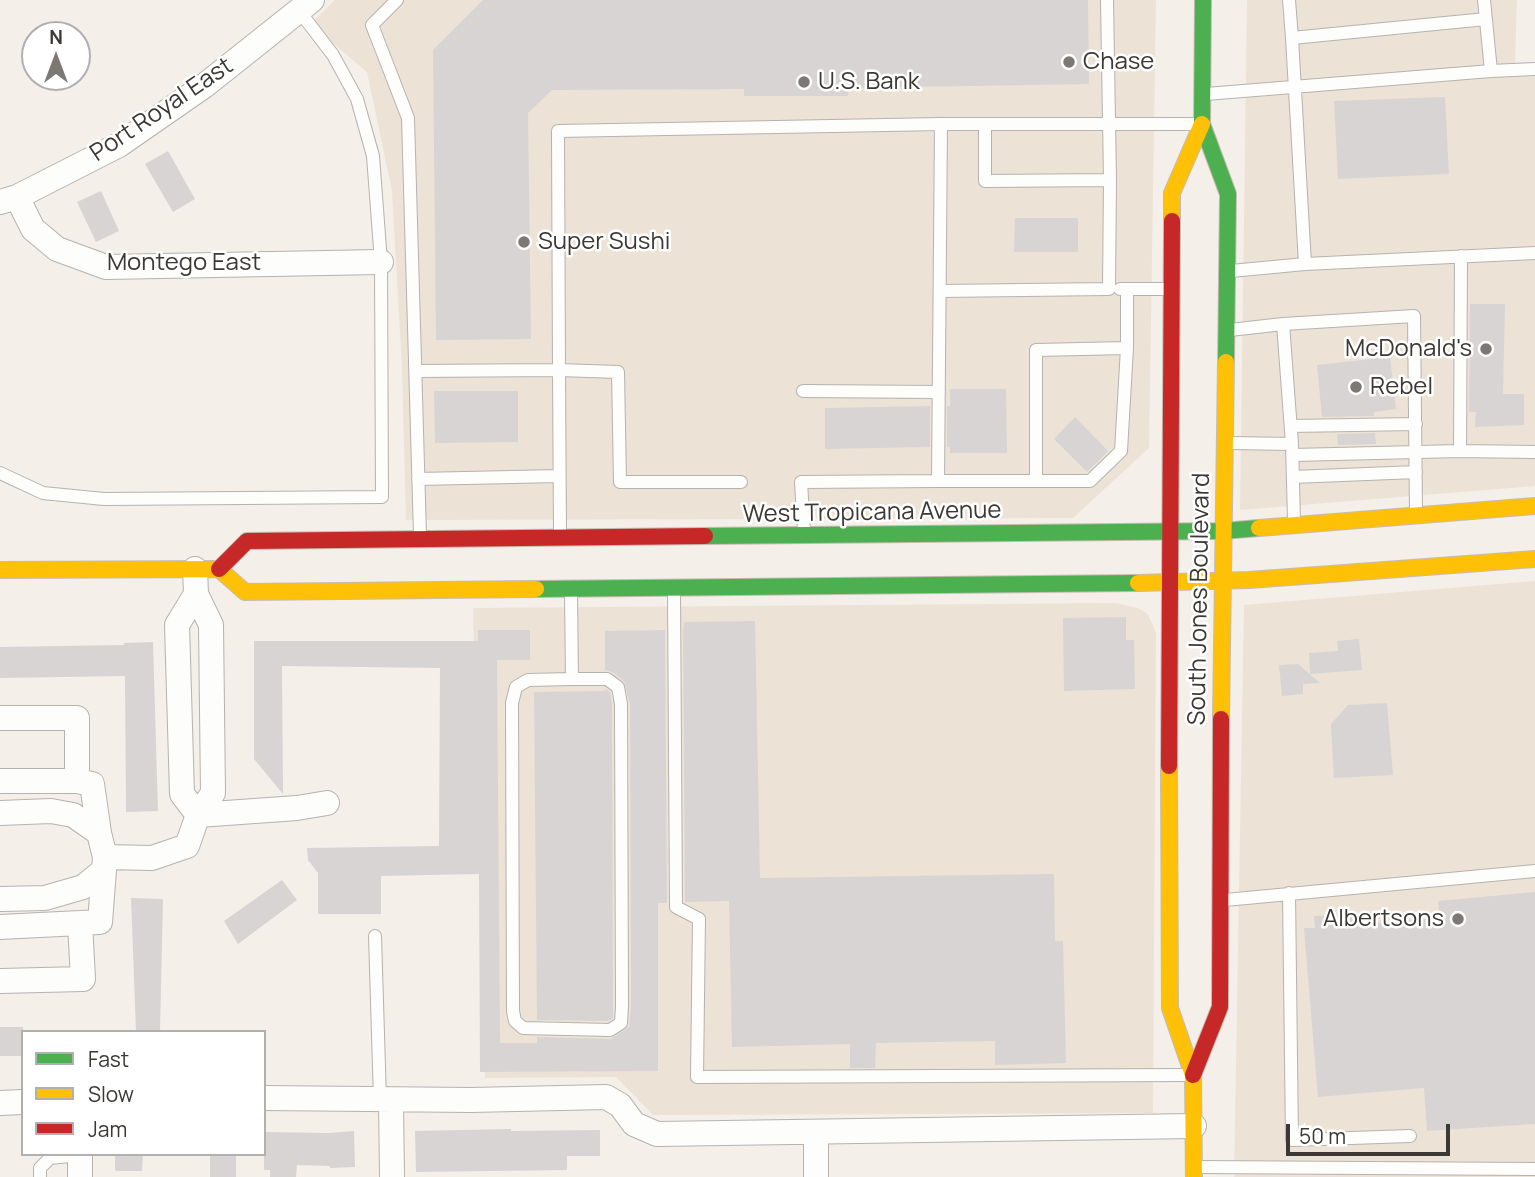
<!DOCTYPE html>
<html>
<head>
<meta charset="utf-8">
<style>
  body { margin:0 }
  #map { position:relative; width:1535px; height:1177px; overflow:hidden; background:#f4efe9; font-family:Manrope,sans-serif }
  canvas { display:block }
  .legend { position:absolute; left:21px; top:1030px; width:245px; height:126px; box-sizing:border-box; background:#fff; border:2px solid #b1b0ae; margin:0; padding:9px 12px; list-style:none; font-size:21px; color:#3c3935 }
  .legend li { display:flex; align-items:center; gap:14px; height:35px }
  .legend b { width:35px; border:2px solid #b1b0ae }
  .north { position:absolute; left:21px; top:21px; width:70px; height:70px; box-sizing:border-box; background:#fff; border:2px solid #b1b0ae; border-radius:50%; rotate:0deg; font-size:19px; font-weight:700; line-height:28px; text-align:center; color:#3c3935 }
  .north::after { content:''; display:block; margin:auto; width:24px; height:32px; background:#7c7974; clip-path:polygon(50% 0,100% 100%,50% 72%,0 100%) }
  .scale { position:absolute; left:1286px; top:1124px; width:164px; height:32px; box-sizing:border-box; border:4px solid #3c3935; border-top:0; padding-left:9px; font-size:21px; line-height:24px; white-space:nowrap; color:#3c3935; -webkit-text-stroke:5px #fff; paint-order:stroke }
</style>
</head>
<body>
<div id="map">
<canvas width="1535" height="1177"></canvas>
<ul class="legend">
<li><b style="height:9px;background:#4caf50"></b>Fast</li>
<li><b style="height:9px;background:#ffc107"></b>Slow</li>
<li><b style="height:9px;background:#c62828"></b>Jam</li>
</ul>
<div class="north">N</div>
<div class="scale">50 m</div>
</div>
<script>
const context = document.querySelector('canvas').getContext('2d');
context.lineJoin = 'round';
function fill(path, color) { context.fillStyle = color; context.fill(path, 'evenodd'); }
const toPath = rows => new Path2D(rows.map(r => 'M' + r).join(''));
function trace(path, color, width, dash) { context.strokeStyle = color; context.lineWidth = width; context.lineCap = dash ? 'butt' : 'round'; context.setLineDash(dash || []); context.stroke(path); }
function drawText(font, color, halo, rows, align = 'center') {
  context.font = font + ' Manrope,sans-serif'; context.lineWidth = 5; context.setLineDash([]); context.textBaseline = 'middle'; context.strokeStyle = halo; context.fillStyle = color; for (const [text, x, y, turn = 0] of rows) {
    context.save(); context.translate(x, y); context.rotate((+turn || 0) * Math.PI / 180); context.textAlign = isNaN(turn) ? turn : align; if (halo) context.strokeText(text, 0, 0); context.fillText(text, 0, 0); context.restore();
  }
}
const built = toPath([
  [335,0,1156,0,1149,448,1073,518,406,520,402,369,392,191,367,72,310,24],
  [1247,0,1517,0,1515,63,1535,62,1535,486,1240,510],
  [1535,581,1535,1177,1234,1177,1244,605],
  [1116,603,1138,608,1148,614,1156,633,1153,1113,653,1115,616,1077,485,1078,473,608]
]);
const building = toPath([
  [483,0,1088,0,1089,84,849,88,848,96,744,96,744,89,552,90,528,113,531,339,436,340,433,50],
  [1445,97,1449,174,1338,179,1334,101],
  [168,151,195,199,173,212,145,164],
  [101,191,119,231,96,242,77,202],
  [1015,218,1078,218,1078,252,1014,252],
  [1470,304,1505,304,1503,394,1524,394,1524,425,1475,427,1476,412,1469,412],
  [1390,357,1396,409,1374,412,1374,416,1322,417,1317,365],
  [950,389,1006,389,1007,453,950,453,950,447,947,447,947,406,950,406],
  [434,391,518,391,518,442,435,443],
  [930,406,930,447,825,449,825,408],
  [1075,417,1108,451,1087,472,1054,439],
  [1375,433,1376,444,1338,445,1337,434],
  [1126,617,1126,640,1134,640,1135,689,1064,691,1063,618],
  [755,621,760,878,1054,874,1055,941,1063,941,1066,1063,995,1065,995,1041,876,1043,875,1068,850,1068,850,1044,732,1047,729,901,685,902,683,630,684,622],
  [478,630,530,630,530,660,497,660,500,1043,537,1043,537,1037,611,1039,629,1027,631,1006,630,704,624,681,612,672,605,670,605,631,665,630,667,903,658,903,658,1071,480,1072,479,874,381,876,381,914,318,914,318,873,308,860,307,848,439,846,440,668,282,666,283,794,254,759,254,641,478,641],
  [1359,639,1362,670,1310,674,1309,653,1338,651,1337,641],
  [153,642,158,811,126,812,125,676,0,678,0,647,124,645,124,643],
  [1298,664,1320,683,1303,684,1303,694,1282,696,1279,665],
  [605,689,610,692,612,705,613,1018,608,1021,537,1020,534,692,605,691],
  [1387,703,1393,775,1334,778,1331,724,1348,705],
  [282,880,297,900,238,944,224,921],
  [1535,892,1535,1124,1427,1131,1424,1088,1318,1097,1304,928,1315,928,1314,916,1374,912,1374,923,1440,918,1438,901],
  [131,898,163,899,160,1032,136,1032],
  [0,1027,23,1027,23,1056,0,1056],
  [511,1129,511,1131,600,1130,600,1156,567,1156,567,1170,416,1172,415,1131],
  [354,1131,355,1167,330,1168,330,1166,297,1165,296,1177,270,1177,270,1170,264,1170,264,1132,329,1133],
  [115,1154,143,1154,142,1171,115,1171],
  [210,1154,236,1154,236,1177,210,1177]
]);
const lane = toPath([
  [397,0,372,25,408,118,420,535],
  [1107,0,1110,180],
  [1289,0,1292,38],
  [1491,71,1535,69],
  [1206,94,1491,71,1484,0],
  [941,124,1196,124],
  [1305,264,1292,38,1486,19],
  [1231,271,1305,264,1535,253],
  [1120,289,1168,289],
  [940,291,1109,289,1110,180,985,181,985,124],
  [1283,324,1292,444,1294,520],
  [1230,330,1283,324,1414,316,1416,512],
  [416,371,559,370,558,131,941,124,938,481,801,482,804,531],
  [803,391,939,392],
  [1291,426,1416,424],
  [1230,443,1292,444],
  [1460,451,1461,256],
  [1293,455,1460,451,1535,452],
  [0,473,43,493,104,499,382,497,381,262,373,156,357,99,333,55,300,12],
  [1293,477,1416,472],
  [418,479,559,476],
  [1036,480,1036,350,1127,348,1127,289],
  [938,481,1090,481,1121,451,1127,348],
  [560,534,559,370,618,372,620,482,741,482],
  [571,592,572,679],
  [674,592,676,907,699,919,697,1077,1189,1075],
  [572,679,607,679,618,687,621,704,622,1006,621,1023,610,1030,523,1028,515,1021,513,1011,512,703,516,687,528,680,572,679],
  [1289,893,1292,1140,1410,1136],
  [1225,900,1535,871],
  [375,936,380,1100],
  [1198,1167,1535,1169],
  [40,1177,40,1168,50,1158,80,1155]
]);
const street = toPath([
  [17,197,33,229,57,249,106,267,381,262],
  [0,202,17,197,119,145,204,86,312,0],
  [196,594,177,625,182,794,198,815],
  [0,718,77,718,77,781],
  [0,781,77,781,92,784,99,833],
  [0,813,51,811,73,815,99,833,105,857,104,870,83,887,45,898,0,899],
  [198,815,297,808,327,803],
  [105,857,152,858,187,846,198,815,213,793,211,625,196,594,195,569],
  [0,927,100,922,104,870],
  [0,981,83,979,80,923],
  [264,1098,471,1100,606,1097,620,1105,634,1124,657,1134,1194,1126],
  [391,1100,392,1177],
  [0,1103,23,1102],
  [816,1132,816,1177],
  [80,1154,80,1177]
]);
const fast = toPath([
  [1203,0,1202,124,1228,194,1226,362],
  [705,536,1223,531,1259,528],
  [536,589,1138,583]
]);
const slow = toPath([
  [1172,221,1172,193,1202,124],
  [1259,528,1535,506],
  [0,570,219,569,245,592,536,589],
  [1138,583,1249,580,1535,559],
  [1221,719,1226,362],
  [1169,766,1170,1008,1193,1075,1194,1177]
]);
const jam = toPath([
  [219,569,247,541,705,536],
  [1169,766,1172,221],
  [1193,1075,1220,1007,1221,719]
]);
const markers = [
  [1069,62,7,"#7c7974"],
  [804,82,7,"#7c7974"],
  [524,242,7,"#7c7974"],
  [1486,349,7,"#7c7974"],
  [1356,387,7,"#7c7974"],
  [1458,919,7,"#7c7974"]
];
const poiNames = [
  ["Chase",1083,62],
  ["U.S. Bank",818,82],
  ["Super Sushi",538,242],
  ["McDonald's",1472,349,"right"],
  ["Rebel",1370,387],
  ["Albertsons",1444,919,"right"]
];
const streetNames = [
  ["Port Royal East",162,110,-34],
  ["Montego East",184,263],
  ["West Tropicana Avenue",872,513,-1],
  ["South Jones Boulevard",1200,599,-89]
];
fill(built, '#ece3d6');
fill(building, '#d8d4d4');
trace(lane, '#b6b2ae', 14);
trace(street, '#b6b2ae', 26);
trace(fast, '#c5bbb3', 18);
trace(slow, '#c5bbb3', 18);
trace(jam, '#c5bbb3', 18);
trace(lane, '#fdfdfc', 12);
trace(street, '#fdfdfc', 24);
trace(fast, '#4caf50', 16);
trace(slow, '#ffc107', 16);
trace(jam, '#c62828', 16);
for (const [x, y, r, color] of markers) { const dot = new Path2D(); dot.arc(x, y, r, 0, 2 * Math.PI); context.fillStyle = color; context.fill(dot); trace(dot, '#fff', 2.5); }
drawText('24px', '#3c3935', '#fff', poiNames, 'left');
drawText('24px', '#3c3935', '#fff', streetNames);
</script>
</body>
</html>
